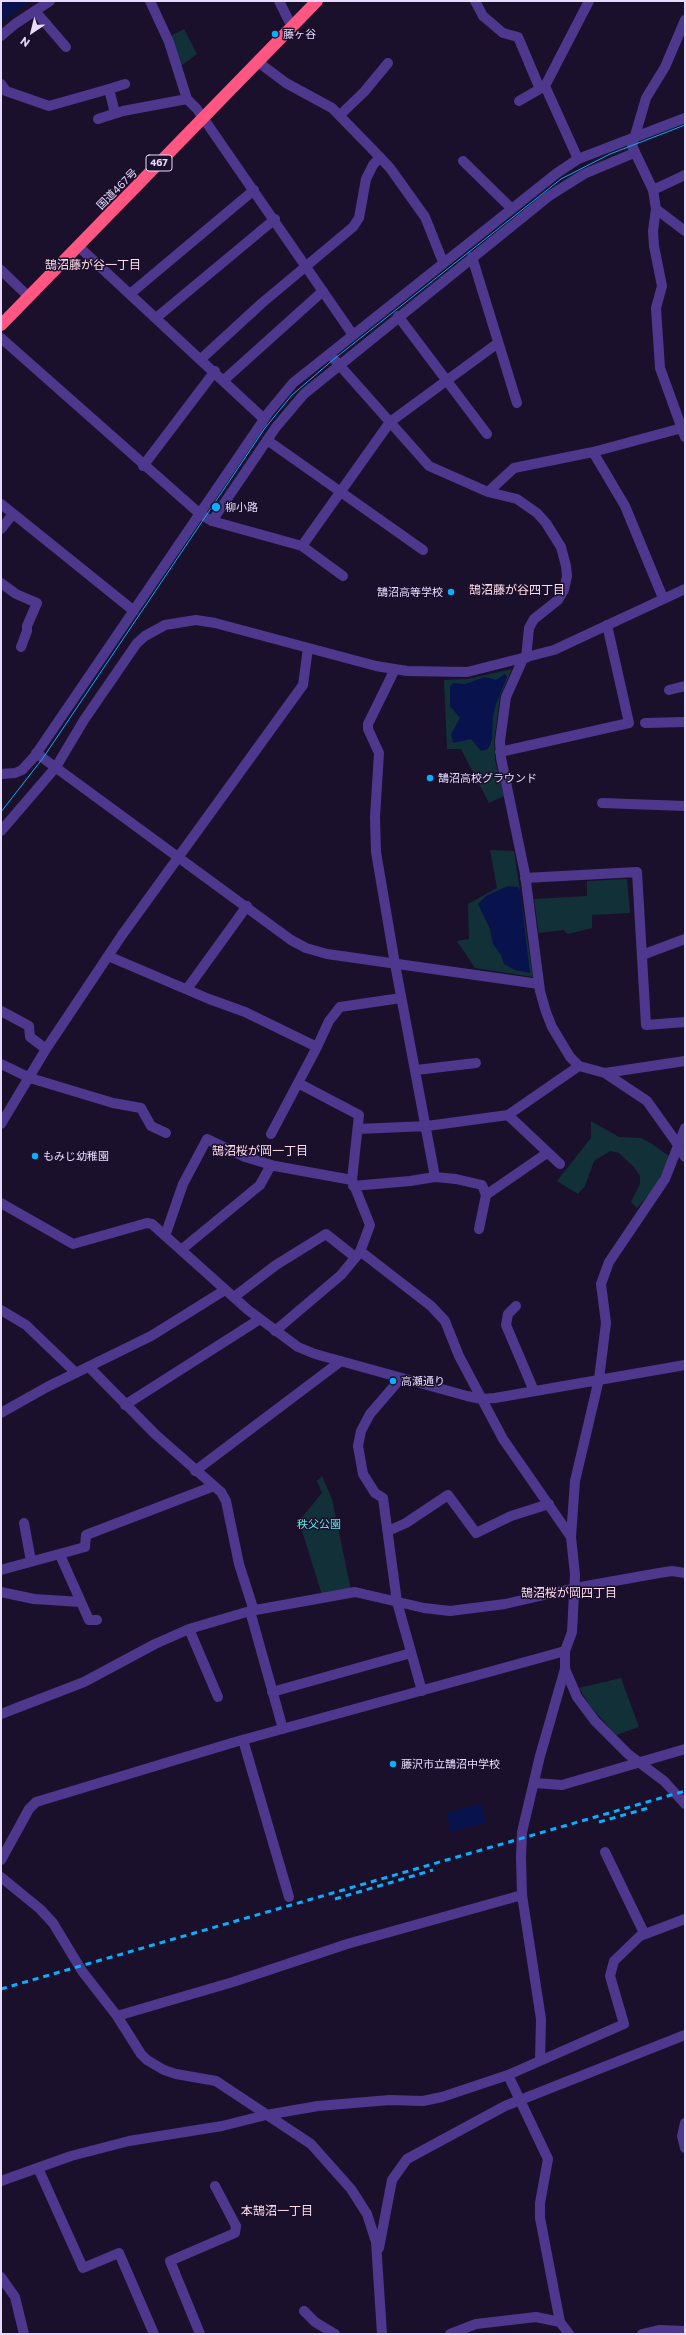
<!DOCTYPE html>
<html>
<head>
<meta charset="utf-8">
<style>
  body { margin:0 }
  #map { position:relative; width:686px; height:2335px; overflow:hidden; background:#1b102c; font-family:Commissioner,sans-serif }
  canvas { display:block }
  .frame { position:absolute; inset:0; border:2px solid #e7dbff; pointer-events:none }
  .north { position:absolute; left:12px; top:12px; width:40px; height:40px; -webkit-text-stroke:3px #1b102c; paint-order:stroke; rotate:215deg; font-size:11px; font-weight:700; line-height:16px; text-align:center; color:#e7dbff }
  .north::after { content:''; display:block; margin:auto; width:14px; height:18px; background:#e7dbff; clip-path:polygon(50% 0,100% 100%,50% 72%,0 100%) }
</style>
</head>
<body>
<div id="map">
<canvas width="686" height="2335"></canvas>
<div class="frame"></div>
<div class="north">N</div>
</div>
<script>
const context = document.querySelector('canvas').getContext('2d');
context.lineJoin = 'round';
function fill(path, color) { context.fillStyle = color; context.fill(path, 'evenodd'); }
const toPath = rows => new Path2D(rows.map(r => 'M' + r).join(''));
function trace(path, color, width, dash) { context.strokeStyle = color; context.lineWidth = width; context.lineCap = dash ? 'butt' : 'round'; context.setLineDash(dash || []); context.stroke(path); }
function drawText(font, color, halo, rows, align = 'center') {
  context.font = font + ' Commissioner,"Noto Sans JP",sans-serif'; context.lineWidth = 3; context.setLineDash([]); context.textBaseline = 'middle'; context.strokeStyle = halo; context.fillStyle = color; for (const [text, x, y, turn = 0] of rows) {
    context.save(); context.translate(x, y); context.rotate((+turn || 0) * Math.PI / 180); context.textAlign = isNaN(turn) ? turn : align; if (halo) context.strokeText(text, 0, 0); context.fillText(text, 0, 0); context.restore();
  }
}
const green = toPath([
  [184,29,197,54,178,68,167,38],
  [512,669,500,696,494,741,495,760,504,796,489,803,461,749,447,749,444,680,468,679],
  [490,850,514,851,533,977,475,968,457,941,469,939,468,904,497,888],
  [627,879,630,913,592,915,592,928,568,934,564,930,539,933,534,899,587,896,587,881],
  [591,1121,619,1137,641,1138,652,1144,669,1156,657,1185,637,1208,631,1202,640,1184,640,1176,634,1167,619,1153,610,1151,594,1161,585,1186,578,1194,557,1181,591,1138],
  [322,1476,332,1499,351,1590,323,1598,299,1521,322,1493,317,1481],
  [621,1678,639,1727,616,1735,590,1706,579,1688]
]);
const water = toPath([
  [1,1,30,1,1,22],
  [505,674,507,677,496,704,493,716,492,740,488,749,481,751,471,739,453,743,451,734,460,718,450,706,450,686,454,683,465,684,485,677,496,680],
  [508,886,518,887,520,890,530,973,515,970,504,964,501,955,493,944,490,929,478,904,486,896],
  [481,1804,486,1823,451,1832,446,1813]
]);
const minor = toPath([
  [150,1,169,42,187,99,197,109,353,335],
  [279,1,292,27],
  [475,1,483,16,503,33,518,37,540,89],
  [35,11,66,47],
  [685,20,665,67,646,98,632,146,653,190,656,209,653,231,654,246,662,286,656,308,660,368,685,437],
  [1,36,15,24,50,1],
  [258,62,286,83,332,108,373,150,390,168,425,217,443,262],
  [1,84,6,91,49,106,109,89,115,113],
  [109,89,125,84],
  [519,101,545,86],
  [340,115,364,92,388,63],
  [98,119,123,111,187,99],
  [578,159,545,86,589,1],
  [463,161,511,208],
  [653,190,685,175],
  [656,209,685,231],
  [79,247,264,419],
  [472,257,517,403],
  [1,270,29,297],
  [130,294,254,190],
  [398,316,487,434],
  [156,318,275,219],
  [1,338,200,514,212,521,302,546,390,422,498,343],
  [201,359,262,303,353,227,359,218,366,179,373,165,380,157],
  [334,359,429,466,488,492,514,468,593,452,682,428],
  [224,380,323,291],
  [267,440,423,550],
  [593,452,625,506,663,598],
  [143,466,215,371],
  [488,492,517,499,537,513,546,523,561,547,566,566,567,576,564,590,558,600,534,619,529,628,526,658],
  [1,504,134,611],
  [212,521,276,427,304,394,549,196,584,174,634,153],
  [1,529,13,514],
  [302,546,343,576],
  [1,583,16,594,37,603,27,626,27,631,21,647],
  [523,659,506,697,500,741,501,758,525,874,540,991,546,1012,552,1027,570,1057,579,1066,605,1073,647,1101,674,1139,685,1157],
  [395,669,368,724,368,729,379,753,375,817,376,852,395,964,435,1177],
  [669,690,685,686],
  [645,723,685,722],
  [500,752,629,723,607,625],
  [36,753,291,940,306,948,327,954,539,984],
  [1,774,15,773,22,770,34,757,269,412,293,383,557,173,578,159,685,118],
  [602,803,685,806],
  [1,831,56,767,84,720,137,643,145,636,165,625,196,620,215,623,376,666,407,671,467,672,554,650,685,589],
  [525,878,637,872,646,1025,685,1022],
  [642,955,685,939],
  [108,956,209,999,245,1012,317,1047,271,1134],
  [187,989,247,906],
  [1,1011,29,1026,30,1037,46,1049],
  [317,1047,329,1021,340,1007,401,998],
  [1,1064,30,1078,113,1103,141,1108,151,1126,166,1133],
  [416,1070,476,1063],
  [605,1073,685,1061],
  [508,1115,560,1164],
  [1,1124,46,1049,122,935,303,685,308,648],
  [358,1129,427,1126,508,1115,579,1066],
  [353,1186,410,1181,435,1177,456,1179,482,1185,486,1195,479,1229],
  [486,1195,547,1153],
  [1,1203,73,1244,147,1223,152,1224,248,1310,298,1347,315,1354,467,1396,482,1399,495,1398,685,1365],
  [165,1236,183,1184,207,1139,245,1157,275,1166,352,1180],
  [181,1250,260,1185,271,1165],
  [360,1251,431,1306,445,1321,459,1356,503,1439,571,1537],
  [234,1297,276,1265,326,1234,355,1257],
  [516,1306,508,1314,506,1325,534,1391],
  [1,1310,26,1325,76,1373],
  [275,1331,341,1275,360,1252,370,1225,352,1180,359,1115,298,1083],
  [89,1367,156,1435,221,1492,226,1501,239,1564,254,1611],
  [401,1378,370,1414,361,1431,358,1446,363,1474,375,1493,383,1498,397,1602,422,1691],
  [125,1405,260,1319],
  [1,1413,47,1387,151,1336,225,1290],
  [195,1471,341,1361],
  [24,1523,31,1561],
  [388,1531,406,1523,448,1495,476,1533,511,1516,549,1504],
  [60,1555,89,1620,97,1620],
  [1,1570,85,1547,86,1535,214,1486],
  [1,1592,34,1599,81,1602],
  [250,1611,283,1729],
  [189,1629,218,1697],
  [565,1669,577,1697,595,1721,628,1754,664,1781,685,1804],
  [272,1692,411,1653],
  [1,1714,84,1682,155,1644,189,1629,250,1611,355,1592,424,1608,450,1611,505,1604,575,1588,659,1573,672,1571,685,1573],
  [243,1740,289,1897],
  [535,1783,562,1785,685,1749],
  [605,1852,644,1933],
  [1,1860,29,1809,36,1802,235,1742,565,1651],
  [1,1877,40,1909,53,1923,82,1971,117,2016,141,2054,147,2060,164,2070,176,2074,216,2081,311,2144,351,2189,367,2214,376,2242,382,2334],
  [117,2016,233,1982,347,1944,522,1895],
  [540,2060,541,2019,522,1895,521,1857,522,1832,540,1756,565,1669,565,1651,572,1632,575,1575,571,1537,575,1481,599,1379,606,1323,601,1284,609,1262,665,1179,685,1128],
  [508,2075,548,2159,540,2203,540,2218,560,2322,569,2334],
  [685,2123,682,2136,685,2148],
  [38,2168,83,2268,119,2253,154,2334],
  [1,2181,71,2156,129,2141,222,2126,266,2115,318,2106,390,2100,423,2101,442,2097,508,2075,624,2024,610,1976,614,1961,640,1936,685,1919],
  [379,2248,392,2180,407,2159,505,2106,685,2035],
  [1,2277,15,2297,24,2334],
  [304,2311,315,2322,335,2334],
  [200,2334,170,2261,235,2233,236,2226,215,2186],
  [450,2334,476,2324,536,2317,560,2322],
  [642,2334,659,2330,685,2331]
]);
const highway = toPath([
  [1,325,317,1]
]);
const tram = toPath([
  [1,812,43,758,265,428,292,395,334,359,561,179,610,154,685,125]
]);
const rail = toPath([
  [599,1822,652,1807],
  [335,1899,433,1870],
  [1,1989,685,1791]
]);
const markers = [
  [275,34,4,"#07b0ff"],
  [216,507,5,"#07b0ff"],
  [451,592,4,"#07b0ff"],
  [430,778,4,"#07b0ff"],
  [35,1156,4,"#07b0ff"],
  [393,1381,4,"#07b0ff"],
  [393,1764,4,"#07b0ff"]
];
const shields = [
  [159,163,26]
];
const shieldNames = [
  ["467",159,163]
];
const poiNames = [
  ["藤ヶ谷",283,34],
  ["柳小路",225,507],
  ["鵠沼高等学校",443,592,"right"],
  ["鵠沼高校グラウンド",438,778],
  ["もみじ幼稚園",43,1156],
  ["高瀬通り",401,1381],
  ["藤沢市立鵠沼中学校",401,1764]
];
const streetNames = [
  ["国道467号",117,189,-45]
];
const parkNames = [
  ["秩父公園",319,1524]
];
const neighbourhoodNames = [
  ["鵠沼藤が谷一丁目",93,265],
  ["鵠沼藤が谷四丁目",517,590],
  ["鵠沼桜が岡一丁目",260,1151],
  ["鵠沼桜が岡四丁目",569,1593],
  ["本鵠沼一丁目",277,2211]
];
fill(green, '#123037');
fill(water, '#08124d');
trace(minor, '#4e388e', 10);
trace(highway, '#ff5682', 12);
trace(tram, '#07b0ff', 1);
trace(rail, '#07b0ff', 3, [6, 5]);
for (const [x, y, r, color] of markers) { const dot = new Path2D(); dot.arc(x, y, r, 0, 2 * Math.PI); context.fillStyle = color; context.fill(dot); trace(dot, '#1b102c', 1.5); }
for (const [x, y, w] of shields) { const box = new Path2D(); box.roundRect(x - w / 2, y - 8, w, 16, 3); context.fillStyle = '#1b102c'; context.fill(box); trace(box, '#e7dbff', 1); }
drawText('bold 10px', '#e7dbff', null, shieldNames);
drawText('11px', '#e7dbff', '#1b102c', poiNames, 'left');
drawText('11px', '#e7dbff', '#1b102c', streetNames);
drawText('11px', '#5fe7e3', '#1b102c', parkNames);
drawText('12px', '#ffddeb', '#1b102c', neighbourhoodNames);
</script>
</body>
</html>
